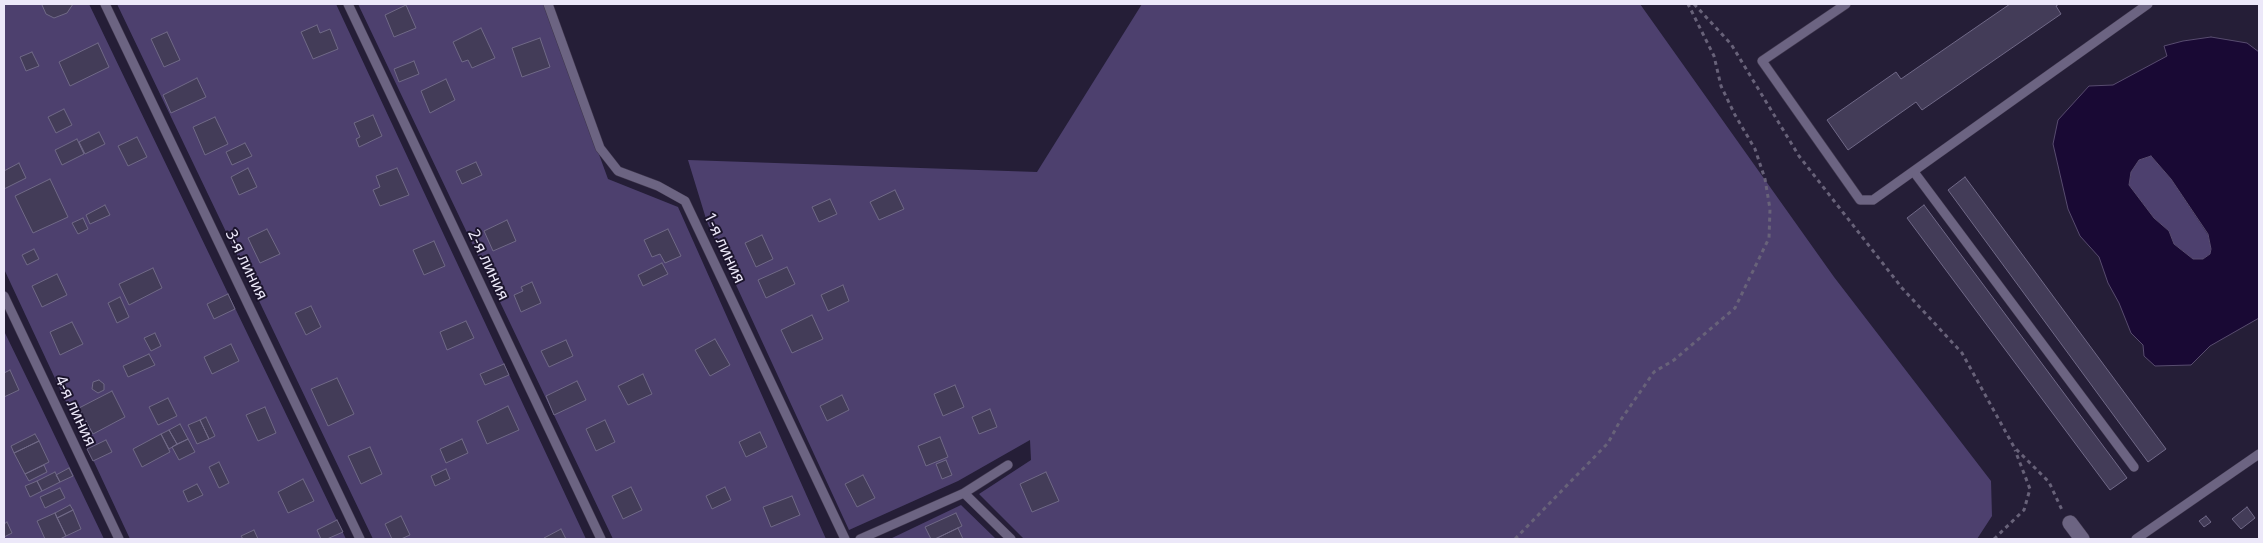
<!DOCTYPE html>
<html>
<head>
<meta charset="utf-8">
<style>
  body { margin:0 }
  #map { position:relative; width:2263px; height:543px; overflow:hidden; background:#251e37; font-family:"Noto Sans",sans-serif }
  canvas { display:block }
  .frame { position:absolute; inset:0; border:5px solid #ece8f9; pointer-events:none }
</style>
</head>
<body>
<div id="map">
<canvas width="2263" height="543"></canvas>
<div class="frame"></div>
</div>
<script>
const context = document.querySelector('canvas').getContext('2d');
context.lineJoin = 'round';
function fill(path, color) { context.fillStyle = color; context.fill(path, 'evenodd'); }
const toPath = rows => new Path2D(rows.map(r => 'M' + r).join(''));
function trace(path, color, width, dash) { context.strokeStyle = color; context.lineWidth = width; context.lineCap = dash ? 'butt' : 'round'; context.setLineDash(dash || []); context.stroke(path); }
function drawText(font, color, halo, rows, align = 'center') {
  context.font = font + ' "Noto Sans",sans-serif'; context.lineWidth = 4; context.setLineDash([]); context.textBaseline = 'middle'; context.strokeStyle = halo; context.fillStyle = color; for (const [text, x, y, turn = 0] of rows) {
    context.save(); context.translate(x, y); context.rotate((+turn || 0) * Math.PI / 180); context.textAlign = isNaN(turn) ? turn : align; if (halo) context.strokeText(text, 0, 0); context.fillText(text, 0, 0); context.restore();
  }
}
const green = toPath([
  [4,4,89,4,346,539,130,539,4,269],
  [117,4,336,4,586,539,373,539],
  [358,4,544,4,608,179,678,207,826,539,613,539],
  [1142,4,1640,4,1834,277,1991,481,1992,516,1977,539,1024,539,979,494,1031,460,1030,440,958,481,849,530,707,222,688,160,1037,172],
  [2151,156,2171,179,2208,235,2211,248,2210,254,2203,259,2193,259,2174,244,2169,231,2154,218,2129,185,2131,172,2139,160],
  [4,331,41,407,104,539,4,539],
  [961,505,996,539,890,539]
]);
const water = toPath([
  [2211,37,2247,43,2259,52,2259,318,2210,346,2191,365,2155,366,2144,356,2143,345,2131,333,2119,303,2108,283,2099,257,2080,236,2068,209,2053,144,2058,120,2089,86,2113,85,2167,56,2164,46,2183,41,2211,37],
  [2151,156,2171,179,2208,234,2211,249,2210,254,2203,259,2193,259,2174,244,2169,231,2154,218,2129,185,2131,172,2139,160,2151,156]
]);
const building = toPath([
  [43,4,73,4,67,13,54,18,46,14,42,5,43,4],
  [2010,4,2059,4,2056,6,2061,14,1922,110,1916,102,1848,150,1827,120,1896,72,1901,79,2010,4],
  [406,5,416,28,394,37,385,15,406,5],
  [317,25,320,33,330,29,338,49,313,59,301,32,317,25],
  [481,28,495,58,472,68,468,60,462,62,453,42,481,28],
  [167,32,180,60,164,67,151,39,167,32],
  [540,38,550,67,522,77,512,48,540,38],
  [98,43,109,67,70,86,59,62,98,43],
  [32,52,39,66,26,71,20,57,32,52],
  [414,61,419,74,399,82,394,69,414,61],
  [197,78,206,97,171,113,163,95,197,78],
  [446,79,455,100,430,113,421,91,446,79],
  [64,109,72,125,56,133,48,117,64,109],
  [373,115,382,136,359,147,356,139,360,137,354,123,373,115],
  [215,117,228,144,205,155,193,127,215,117],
  [99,132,105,144,85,154,79,142,99,132],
  [137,137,147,157,128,166,118,146,137,137],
  [77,139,84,154,62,165,55,150,77,139],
  [245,143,252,156,232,165,226,152,245,143],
  [476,162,482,175,462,184,456,171,476,162],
  [19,163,26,178,4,189,4,171,19,163],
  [248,168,257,187,239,195,231,177,248,168],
  [397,168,409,195,380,206,373,190,380,187,376,176,397,168],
  [1965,177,2166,449,2148,462,1948,190,1965,177],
  [50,179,68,217,33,233,15,196,50,179],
  [895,190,904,209,879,220,870,202,895,190],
  [830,199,837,214,819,222,812,207,830,199],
  [105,205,110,215,90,224,86,215,105,205],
  [1924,205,2127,478,2110,490,1907,218,1924,205],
  [83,218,88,229,78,234,72,223,83,218],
  [507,220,516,241,493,251,484,231,507,220],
  [267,229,280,254,260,263,248,238,267,229],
  [668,229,681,256,665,263,660,254,652,257,644,240,668,229],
  [762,235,773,259,756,267,745,243,762,235],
  [434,241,445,266,424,275,413,250,434,241],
  [34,249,39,259,27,265,22,255,34,249],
  [662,263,668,274,643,286,638,275,662,263],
  [787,267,795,284,766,298,758,280,787,267],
  [153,268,162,288,129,305,119,284,153,268],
  [57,274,67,295,42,307,32,286,57,274],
  [532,282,541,303,521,312,514,295,523,291,521,287,532,282],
  [843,285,849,301,828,311,821,295,843,285],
  [228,294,235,309,214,319,207,304,228,294],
  [120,297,129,317,117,323,108,303,120,297],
  [311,306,321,327,306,335,295,313,311,306],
  [812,315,823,339,792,353,781,330,812,315],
  [466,321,474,338,447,350,440,332,466,321],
  [72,322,83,344,60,355,50,332,72,322],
  [155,333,161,346,151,351,144,338,155,333],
  [715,339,730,365,710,376,695,350,715,339],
  [566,340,573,356,549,367,541,351,566,340],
  [231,344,239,361,212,374,204,357,231,344],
  [149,354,155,365,128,377,123,366,149,354],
  [504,364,509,375,485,385,480,374,504,364],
  [10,370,19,390,4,397,4,373,10,370],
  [643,374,652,394,628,405,618,386,643,374],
  [337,378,354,414,328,426,311,389,337,378],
  [99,380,104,384,104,390,98,393,92,389,93,382,99,380],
  [577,381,586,400,554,415,546,396,577,381],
  [955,385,964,407,943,416,934,394,955,385],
  [112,391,125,417,93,434,79,408,112,391],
  [842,395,849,410,827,421,820,406,842,395],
  [168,398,177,416,158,425,149,407,168,398],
  [508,406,519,430,487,444,477,421,508,406],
  [265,407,276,433,258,441,246,415,265,407],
  [990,409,997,427,979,434,972,417,990,409],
  [206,417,215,436,209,439,200,420,206,417],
  [200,420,209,439,197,444,188,425,200,420],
  [605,420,615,442,596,451,586,429,605,420],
  [180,424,188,439,177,444,169,430,180,424],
  [169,430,177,444,169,449,161,434,169,430],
  [760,432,767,447,746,457,739,442,760,432],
  [35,434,39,441,14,453,11,446,35,434],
  [161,434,170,452,142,467,133,449,161,434],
  [940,437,948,457,926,466,918,446,940,437],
  [188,439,195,452,179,460,172,447,188,439],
  [462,439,468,453,446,463,440,449,462,439],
  [106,440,112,452,93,461,87,449,106,440],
  [39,441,49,462,25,474,14,453,39,441],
  [370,447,382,474,361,484,348,456,370,447],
  [946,460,952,475,942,479,936,464,946,460],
  [219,462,229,483,219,488,209,467,219,462],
  [44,465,47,472,29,481,25,474,44,465],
  [69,468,73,476,60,482,56,475,69,468],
  [446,469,450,479,435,486,431,476,446,469],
  [55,472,60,482,42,491,37,481,55,472],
  [1046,472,1059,501,1032,512,1020,484,1046,472],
  [863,475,875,498,857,507,845,484,863,475],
  [303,479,314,501,288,513,278,492,303,479],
  [37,481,42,491,30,497,25,486,37,481],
  [197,484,203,495,188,502,183,491,197,484],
  [631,487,642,510,623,519,612,496,631,487],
  [725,487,731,500,712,509,706,496,725,487],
  [60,488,65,498,45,508,40,497,60,488],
  [792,496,800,515,771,527,763,507,792,496],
  [70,505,73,510,57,518,55,513,70,505],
  [2247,507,2255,518,2241,529,2232,519,2247,507],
  [73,510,81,529,66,536,57,518,73,510],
  [55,513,66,536,60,539,45,539,37,521,55,513],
  [956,513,962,526,935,539,931,539,925,527,956,513],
  [401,516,410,535,401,539,392,539,385,524,401,516],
  [2206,516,2211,522,2204,527,2199,521,2206,516],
  [337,520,343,532,327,539,321,539,317,530,337,520],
  [7,522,12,533,4,537,4,524,7,522],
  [958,528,963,539,935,539,958,528],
  [561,529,566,539,545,539,544,538,561,529],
  [254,530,258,539,243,539,241,536,254,530]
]);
const path = toPath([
  [1694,4,1731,44,1799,156,1902,288,1962,353,2014,447,2049,482,2062,510],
  [1515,539,1608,443,1620,421,1654,372,1674,360,1735,308,1769,238,1770,209,1765,179,1755,149,1735,115,1721,86,1714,56,1688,4],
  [1994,539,2024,510,2030,489,2015,450]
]);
const lane = toPath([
  [105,4,360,539],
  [348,4,601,539],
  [548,4,600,148,618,171,658,186,685,201,845,539],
  [1846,4,1762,61,1860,200,1873,200,2148,4],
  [1914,172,2134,467],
  [4,296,119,539],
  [964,493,1011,539],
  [860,539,964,493,1008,465],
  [2136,539,2259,454]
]);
const street = toPath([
  [2070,523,2082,539]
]);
const streetNames = [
  ["1-я линия",724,248,65],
  ["3-я линия",246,265,64],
  ["2-я линия",488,265,65],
  ["4-я линия",75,411,65]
];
fill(green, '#4d406e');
fill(water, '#190934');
trace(water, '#584c6f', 1);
fill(building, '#433c58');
trace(building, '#706987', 1);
trace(lane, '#40384e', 10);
trace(street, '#40384e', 16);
trace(path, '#686279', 3, [4, 4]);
trace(lane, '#6c6482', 9);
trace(street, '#6c6482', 15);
drawText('16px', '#ece8f9', '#1c152d', streetNames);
</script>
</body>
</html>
